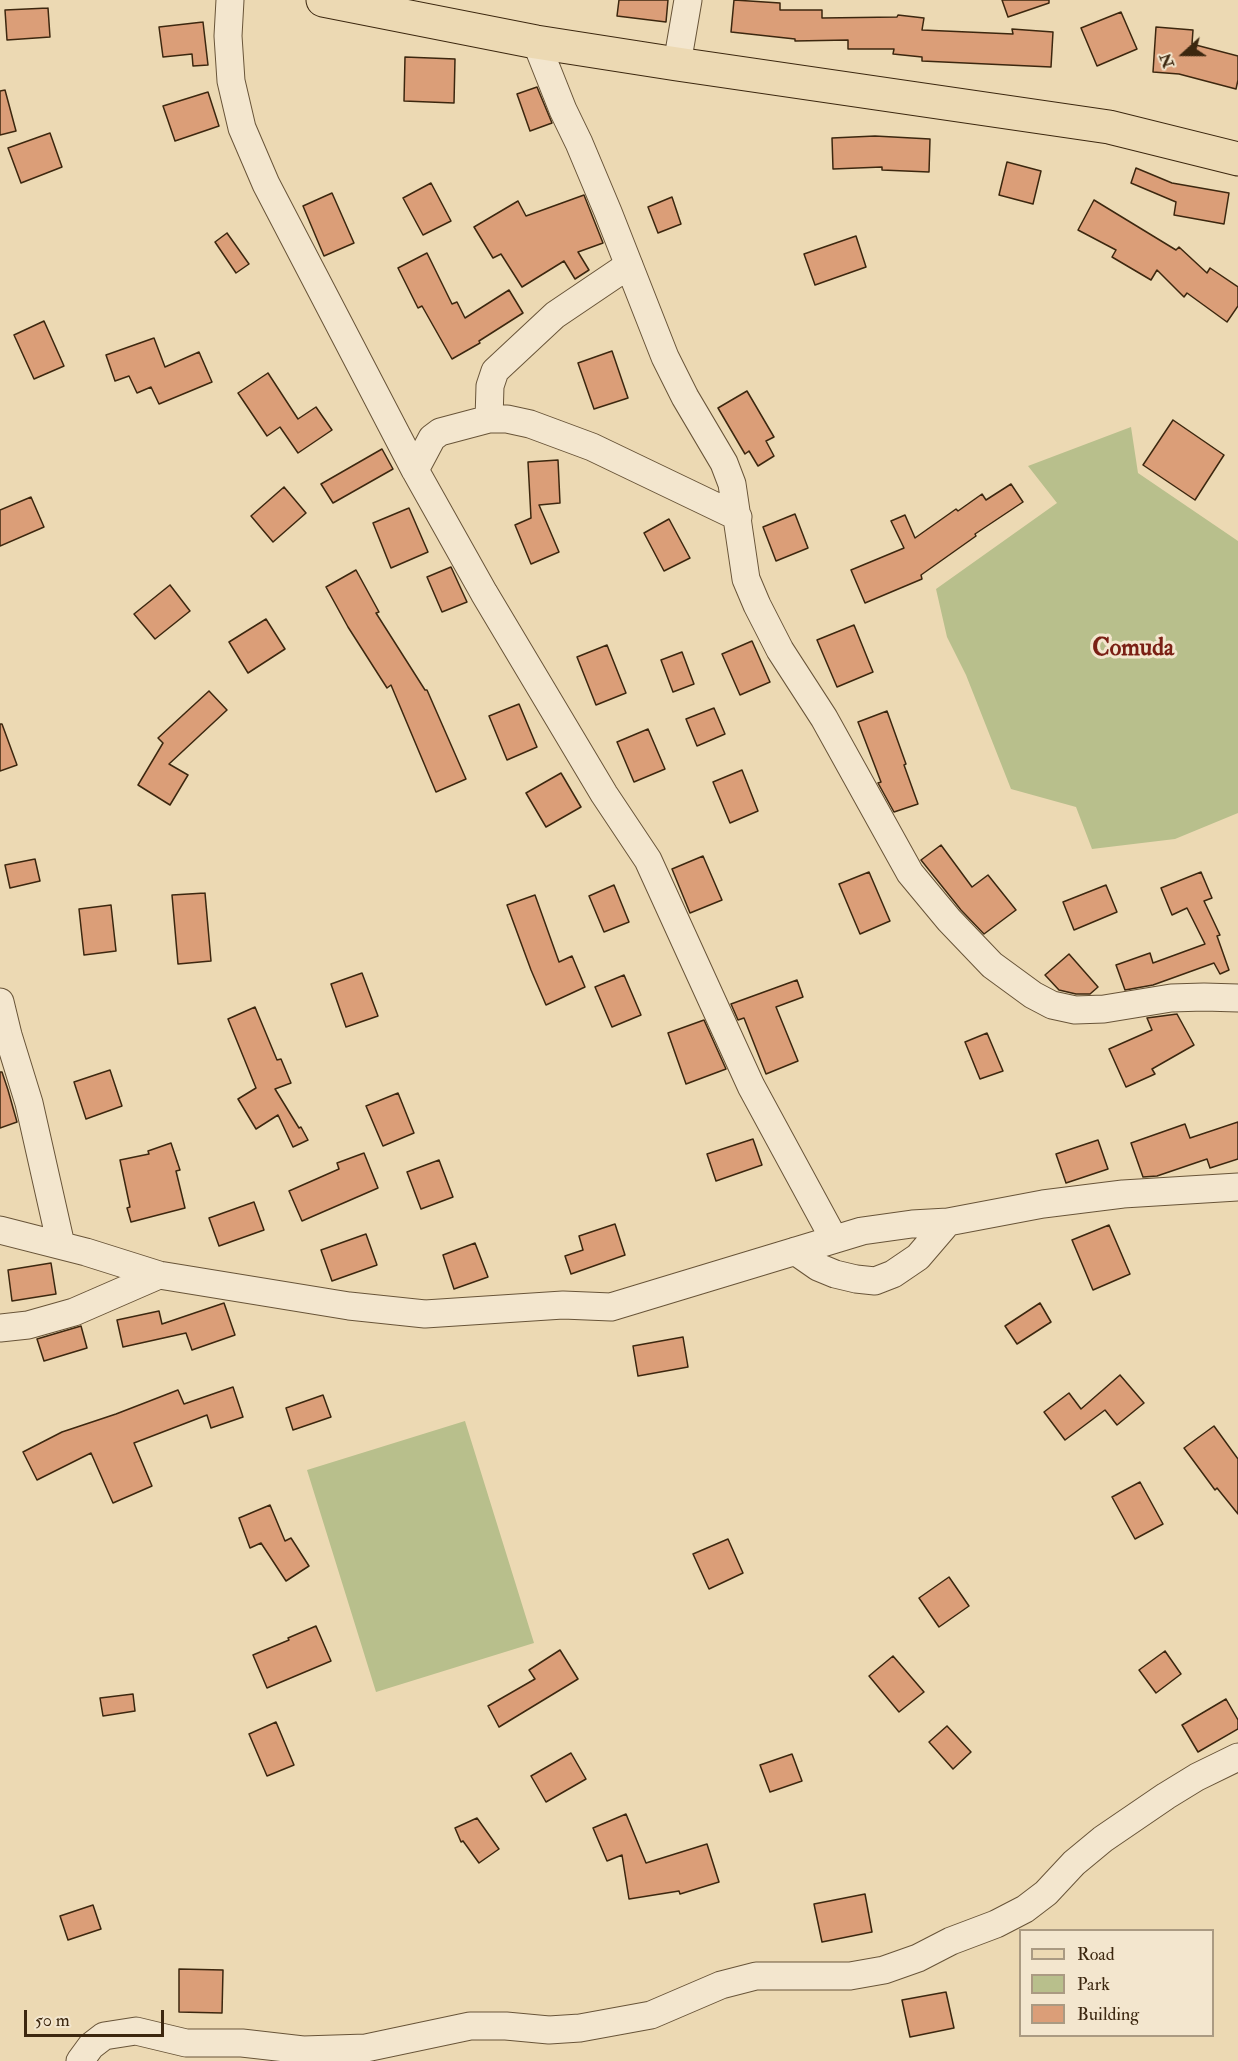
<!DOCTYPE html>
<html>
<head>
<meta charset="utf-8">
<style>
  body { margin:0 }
  #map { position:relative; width:1238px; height:2061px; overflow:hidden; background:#ecd9b3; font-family:"IM FELL Double Pica",serif }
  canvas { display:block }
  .legend { position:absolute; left:1019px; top:1929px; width:195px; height:108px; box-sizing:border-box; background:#f3e6ce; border:2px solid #aa9a82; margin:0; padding:8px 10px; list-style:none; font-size:18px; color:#3c270f }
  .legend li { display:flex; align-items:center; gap:12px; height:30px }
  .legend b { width:30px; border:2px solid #aa9a82 }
  .north { position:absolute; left:1154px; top:24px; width:60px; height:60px; -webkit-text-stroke:4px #f3e6ce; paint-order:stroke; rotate:249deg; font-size:16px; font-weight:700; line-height:24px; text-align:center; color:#3c270f }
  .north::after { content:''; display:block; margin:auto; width:21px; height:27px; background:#3c270f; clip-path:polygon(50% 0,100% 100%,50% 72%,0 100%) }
  .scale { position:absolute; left:24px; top:2010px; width:140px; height:27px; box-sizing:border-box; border:3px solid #3c270f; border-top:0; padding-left:8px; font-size:18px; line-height:21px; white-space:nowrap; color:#3c270f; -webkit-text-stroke:4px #f3e6ce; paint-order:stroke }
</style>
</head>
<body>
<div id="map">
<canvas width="1238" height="2061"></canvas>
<ul class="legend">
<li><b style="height:8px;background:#ecd9b3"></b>Road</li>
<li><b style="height:16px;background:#b8bf8c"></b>Park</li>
<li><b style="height:16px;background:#db9e78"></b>Building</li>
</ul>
<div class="north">N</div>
<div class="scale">50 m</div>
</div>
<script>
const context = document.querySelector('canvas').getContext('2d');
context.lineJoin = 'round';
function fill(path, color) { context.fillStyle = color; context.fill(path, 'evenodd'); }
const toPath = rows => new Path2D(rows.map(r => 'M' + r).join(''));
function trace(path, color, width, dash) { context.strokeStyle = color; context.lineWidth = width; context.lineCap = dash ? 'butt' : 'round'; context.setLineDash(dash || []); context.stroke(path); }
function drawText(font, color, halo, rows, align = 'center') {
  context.font = font + ' "IM FELL Double Pica",serif'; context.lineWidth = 6; context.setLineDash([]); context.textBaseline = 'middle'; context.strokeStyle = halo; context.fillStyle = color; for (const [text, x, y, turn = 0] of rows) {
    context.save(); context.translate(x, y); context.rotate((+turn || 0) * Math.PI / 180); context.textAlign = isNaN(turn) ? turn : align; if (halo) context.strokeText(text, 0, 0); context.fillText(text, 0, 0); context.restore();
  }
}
const green = toPath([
  [1131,427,1138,473,1238,541,1238,813,1175,839,1092,849,1076,807,1011,789,966,675,947,637,936,589,1057,503,1028,466],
  [465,1421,534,1643,376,1692,307,1470]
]);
const building = toPath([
  [619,0,668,0,666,22,617,16,619,0],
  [734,0,780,3,780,10,822,10,822,18,897,17,898,15,924,18,922,30,1013,34,1012,29,1053,32,1051,67,922,61,922,57,893,54,894,49,848,49,848,40,795,41,795,39,731,32,734,0],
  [1002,0,1049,0,1049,3,1008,17,1002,0],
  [48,8,50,37,7,40,5,10,48,8],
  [1121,12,1137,49,1097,66,1081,28,1121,12],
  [203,22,208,65,193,66,192,54,163,57,159,27,203,22],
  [1156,27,1193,30,1192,44,1238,56,1238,80,1236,89,1179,74,1153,72,1156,27],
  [405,57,455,59,454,103,404,101,405,57],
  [537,87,552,123,530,131,517,94,537,87],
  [5,90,16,131,0,135,0,91,5,90],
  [208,92,219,126,175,141,163,106,208,92],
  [50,133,62,167,21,183,8,148,50,133],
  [875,136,930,139,929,172,882,170,882,167,833,169,832,138,875,136],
  [1007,162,1041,171,1033,204,999,195,1007,162],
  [1136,168,1172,183,1229,193,1224,224,1174,215,1176,202,1131,183,1136,168],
  [431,183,451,221,423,235,403,198,431,183],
  [332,193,354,243,324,256,303,206,332,193],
  [584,195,603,243,578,252,589,270,575,279,564,261,522,287,501,254,493,258,474,227,518,201,526,216,584,195],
  [672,197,681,224,658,233,648,207,672,197],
  [1094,200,1176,250,1179,247,1207,273,1210,268,1238,287,1238,306,1227,322,1187,293,1184,297,1157,270,1151,280,1112,257,1116,250,1078,230,1094,200],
  [227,233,249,264,236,273,215,242,227,233],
  [856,236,866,267,815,285,804,254,856,236],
  [427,253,452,304,457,302,465,318,509,290,523,313,479,341,480,343,452,359,422,306,418,308,398,268,427,253],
  [44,321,64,366,34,379,14,335,44,321],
  [154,338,165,367,199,352,212,382,159,404,151,387,137,393,129,376,115,381,106,355,154,338],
  [612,351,628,398,594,409,578,363,612,351],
  [268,373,298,419,316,407,332,430,298,453,280,427,267,436,238,393,268,373],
  [747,391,774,437,766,441,774,456,758,466,749,451,745,454,718,408,747,391],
  [1173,420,1224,455,1195,500,1143,465,1173,420],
  [382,449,393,469,333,503,321,484,382,449],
  [558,460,560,503,539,505,559,552,531,564,515,525,531,518,528,462,558,460],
  [1011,484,1023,502,975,534,976,536,921,575,922,579,865,603,851,570,904,548,891,521,905,515,915,538,956,509,958,511,982,494,986,500,1011,484],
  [284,487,306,513,273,542,251,516,284,487],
  [31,497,44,527,0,546,0,510,31,497],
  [409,508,428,552,391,568,373,523,409,508],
  [795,514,808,548,776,561,763,527,795,514],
  [669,519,690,558,664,571,644,533,669,519],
  [451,567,467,602,442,612,427,577,451,567],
  [356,570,379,612,376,613,425,690,427,690,466,779,436,792,391,685,387,688,348,627,326,587,356,570],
  [170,585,190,611,155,639,134,614,170,585],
  [266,619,285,649,248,673,229,642,266,619],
  [854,625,873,672,837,687,817,640,854,625],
  [752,641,770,682,740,695,722,654,752,641],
  [607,645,626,693,596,705,577,657,607,645],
  [682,652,694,684,673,692,661,660,682,652],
  [209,691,227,710,169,764,188,775,170,805,138,785,163,743,158,738,209,691],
  [519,704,537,747,507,760,489,716,519,704],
  [714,708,725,734,697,746,686,719,714,708],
  [887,711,906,764,904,765,918,804,894,812,878,783,881,782,858,722,887,711],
  [0,724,2,724,17,765,0,771,0,724],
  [648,729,665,769,634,782,617,742,648,729],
  [742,770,758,811,730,823,713,782,742,770],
  [561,773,581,807,546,827,526,793,561,773],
  [941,845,972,887,988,875,1016,910,984,934,961,910,921,860,941,845],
  [703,856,722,900,690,913,672,869,703,856],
  [35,859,40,881,10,888,5,865,35,859],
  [869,872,890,921,860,934,839,884,869,872],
  [1201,872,1212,898,1204,901,1220,935,1217,936,1229,970,1220,974,1214,963,1153,985,1125,990,1116,965,1150,953,1153,963,1205,944,1187,908,1172,915,1161,888,1201,872],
  [614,885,629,922,604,932,589,896,614,885],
  [1106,885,1117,912,1074,930,1063,902,1106,885],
  [205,893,211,961,178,964,172,895,205,893],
  [535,895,559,962,572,956,585,987,546,1005,531,970,507,905,535,895],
  [111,905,116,951,84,955,79,909,111,905],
  [1069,954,1098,987,1090,994,1076,994,1059,990,1045,975,1069,954],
  [362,973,378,1016,346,1027,331,984,362,973],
  [624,975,641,1015,612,1027,595,987,624,975],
  [797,980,803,997,776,1007,798,1061,766,1074,744,1018,738,1020,731,1004,797,980],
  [255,1007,277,1060,281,1059,291,1083,275,1089,299,1128,301,1127,308,1140,293,1147,278,1115,256,1129,238,1099,256,1088,228,1019,255,1007],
  [1177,1014,1194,1045,1152,1069,1155,1074,1126,1087,1109,1049,1152,1030,1147,1018,1177,1014],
  [704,1020,726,1069,686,1084,668,1033,704,1020],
  [987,1033,1003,1071,980,1079,965,1042,987,1033],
  [110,1070,122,1106,86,1119,74,1082,110,1070],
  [0,1072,2,1072,8,1090,17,1122,0,1128,0,1072],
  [398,1093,414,1133,383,1146,366,1106,398,1093],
  [1238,1122,1238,1159,1210,1168,1207,1159,1157,1176,1143,1177,1131,1143,1185,1124,1190,1138,1238,1122],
  [753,1139,762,1165,716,1181,707,1154,753,1139],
  [1098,1140,1108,1169,1066,1183,1056,1154,1098,1140],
  [171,1143,180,1170,176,1171,185,1208,131,1222,127,1208,130,1207,120,1160,149,1154,148,1151,171,1143],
  [364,1153,378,1188,302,1221,289,1191,339,1169,337,1163,364,1153],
  [439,1160,453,1197,421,1209,407,1172,439,1160],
  [254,1202,264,1230,219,1246,209,1218,254,1202],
  [615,1224,625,1255,571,1274,565,1256,583,1250,579,1236,615,1224],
  [1109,1225,1130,1274,1093,1290,1072,1240,1109,1225],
  [366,1234,377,1265,332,1281,321,1250,366,1234],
  [475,1243,488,1277,454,1289,443,1255,475,1243],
  [51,1263,56,1294,12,1301,8,1270,51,1263],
  [224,1303,235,1335,192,1350,186,1333,123,1347,117,1320,159,1311,162,1324,224,1303],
  [1040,1303,1051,1322,1017,1344,1005,1326,1040,1303],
  [81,1326,87,1348,44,1361,37,1339,81,1326],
  [683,1337,688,1367,638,1376,633,1346,683,1337],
  [1120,1375,1144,1403,1117,1425,1105,1410,1065,1440,1044,1412,1069,1393,1081,1409,1120,1375],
  [233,1387,243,1417,211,1428,207,1415,134,1443,152,1486,113,1503,91,1453,37,1480,23,1452,62,1432,116,1414,178,1390,184,1404,233,1387],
  [323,1395,331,1417,293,1430,286,1408,323,1395],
  [1214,1426,1238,1459,1238,1514,1217,1488,1215,1490,1184,1448,1214,1426],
  [1140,1482,1163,1524,1135,1539,1112,1497,1140,1482],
  [270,1505,285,1541,291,1538,309,1566,286,1581,261,1543,250,1548,239,1518,270,1505],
  [728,1539,743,1573,709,1589,693,1554,728,1539],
  [949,1577,969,1606,939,1627,919,1598,949,1577],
  [316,1626,331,1661,267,1688,253,1655,289,1640,288,1638,316,1626],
  [560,1650,578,1679,499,1727,488,1706,535,1679,529,1670,560,1650],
  [1165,1651,1181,1674,1156,1693,1139,1670,1165,1651],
  [893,1656,924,1692,899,1712,869,1676,893,1656],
  [133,1694,135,1711,103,1716,100,1698,133,1694],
  [1226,1699,1238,1720,1238,1729,1198,1752,1182,1725,1226,1699],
  [276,1722,294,1765,267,1776,249,1734,276,1722],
  [947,1726,971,1752,953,1769,929,1742,947,1726],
  [571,1753,586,1779,546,1802,531,1776,571,1753],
  [792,1754,802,1781,770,1792,760,1765,792,1754],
  [626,1814,646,1863,707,1844,719,1882,680,1894,679,1891,629,1899,622,1855,607,1861,593,1828,626,1814],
  [477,1818,499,1849,479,1863,463,1841,461,1842,455,1828,477,1818],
  [865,1894,872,1932,822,1942,814,1904,865,1894],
  [93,1905,101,1929,68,1940,60,1916,93,1905],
  [179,1969,223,1970,222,2013,179,2012,179,1969],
  [946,1992,954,2028,910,2037,902,2000,946,1992]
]);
const minor = toPath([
  [230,0,228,36,231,81,242,128,266,184,415,470,484,593,604,794,648,860,751,1086,834,1239],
  [536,42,563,110,579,143,608,212,665,357,685,397,724,463,732,484,746,579,757,605,780,650,824,718,910,873,949,920,992,965,1033,995,1052,1005,1075,1010,1104,1009,1171,998,1204,997,1238,998],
  [677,64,688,0],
  [489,419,490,386,495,371,555,315,629,265],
  [415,470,432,438,440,432,489,419,507,419,530,424,592,447,738,517],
  [0,1002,8,1035,29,1103,61,1245],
  [0,1230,86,1252,159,1275,349,1306,425,1314,563,1305,611,1307,862,1231,912,1224,948,1222,1043,1204,1123,1194,1238,1187],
  [795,1251,818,1267,835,1274,856,1279,875,1281,893,1274,918,1257,948,1222],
  [0,1328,28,1325,74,1312,159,1275],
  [80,2061,91,2046,104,2036,136,2031,186,2043,242,2043,303,2050,366,2048,470,2026,506,2026,549,2030,580,2028,651,2015,721,1985,756,1976,850,1976,884,1970,918,1958,951,1941,996,1924,1025,1909,1046,1893,1074,1863,1103,1839,1166,1796,1197,1777,1238,1757]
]);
const major = toPath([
  [323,0,536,42,677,64,1109,127,1238,159]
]);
const neighbourhoodNames = [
  ["Comuda",1133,650]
];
fill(green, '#b8bf8c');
fill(building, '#db9e78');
trace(building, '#3c270f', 1.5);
trace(minor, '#685438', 29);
trace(major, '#3c270f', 35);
trace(minor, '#f3e6ce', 27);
trace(major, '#ecd9b3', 33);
drawText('bold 24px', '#7a1f14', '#f3e6ce', neighbourhoodNames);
</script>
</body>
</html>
